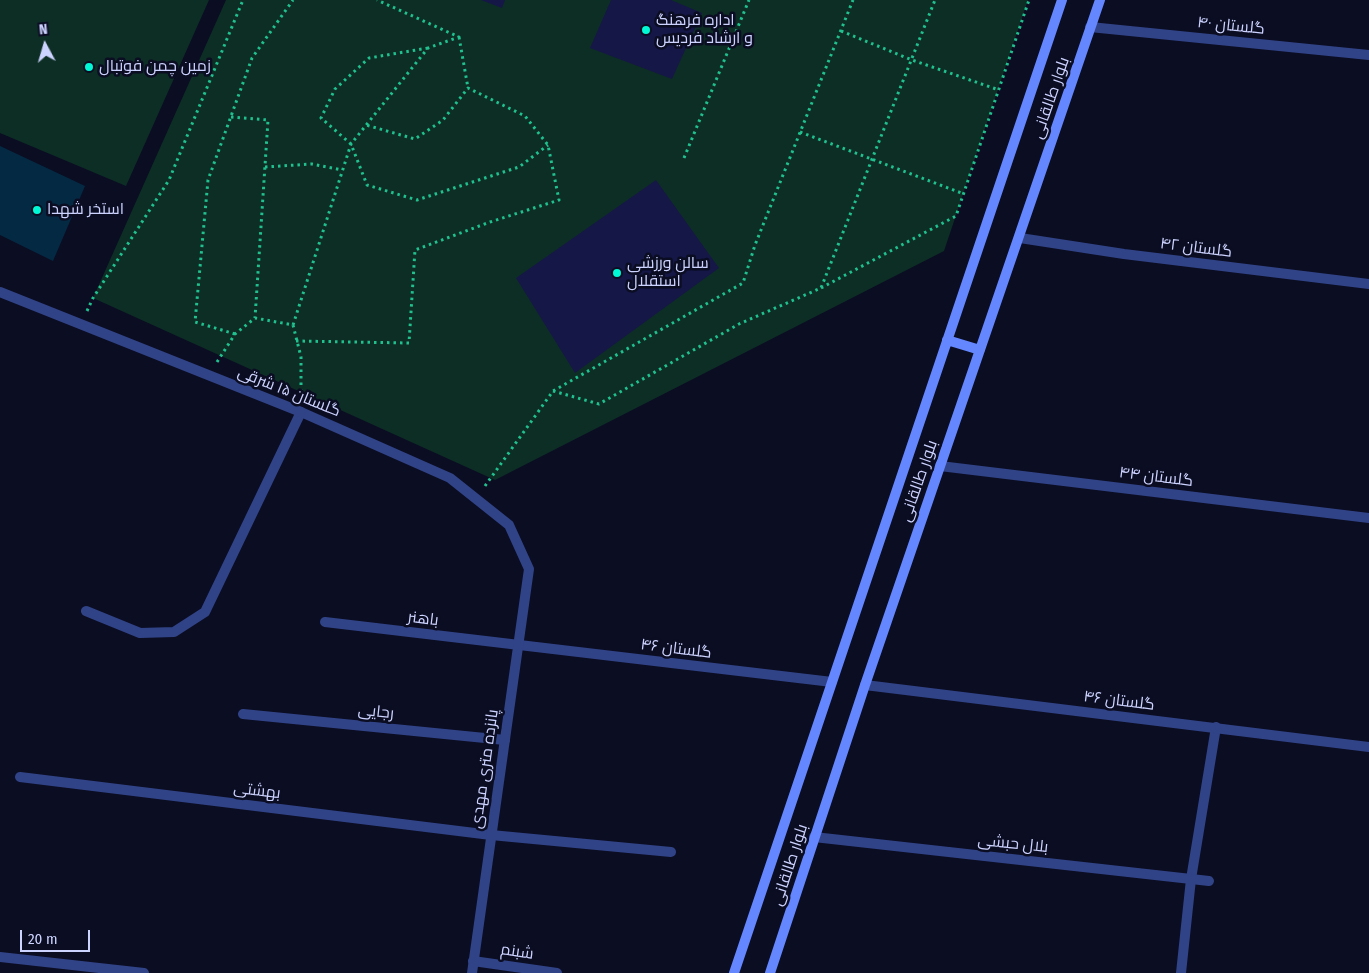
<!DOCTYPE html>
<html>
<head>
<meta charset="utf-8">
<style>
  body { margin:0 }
  #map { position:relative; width:1369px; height:973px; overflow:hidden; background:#0b0d23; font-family:"Fira Sans Condensed",sans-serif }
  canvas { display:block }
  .north { position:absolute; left:20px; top:20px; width:50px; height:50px; -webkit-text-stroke:4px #0b0d23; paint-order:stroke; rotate:354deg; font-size:14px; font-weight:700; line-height:20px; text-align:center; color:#cdd3ff }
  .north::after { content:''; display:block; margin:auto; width:18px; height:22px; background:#cdd3ff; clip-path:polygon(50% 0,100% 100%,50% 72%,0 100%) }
  .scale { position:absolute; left:20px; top:930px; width:70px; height:22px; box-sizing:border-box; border:2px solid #cdd3ff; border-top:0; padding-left:6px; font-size:15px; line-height:18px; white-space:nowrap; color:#cdd3ff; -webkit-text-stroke:4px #0b0d23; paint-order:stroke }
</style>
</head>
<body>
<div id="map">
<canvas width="1369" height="973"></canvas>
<div class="north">N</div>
<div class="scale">20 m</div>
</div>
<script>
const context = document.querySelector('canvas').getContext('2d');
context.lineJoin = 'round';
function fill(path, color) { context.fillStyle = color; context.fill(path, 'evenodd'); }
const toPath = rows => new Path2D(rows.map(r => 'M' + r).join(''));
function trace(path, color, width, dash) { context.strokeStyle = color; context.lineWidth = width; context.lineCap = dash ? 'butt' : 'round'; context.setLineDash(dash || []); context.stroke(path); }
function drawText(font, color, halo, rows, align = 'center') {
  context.font = font + ' "Fira Sans Condensed",Cairo,sans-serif'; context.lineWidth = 5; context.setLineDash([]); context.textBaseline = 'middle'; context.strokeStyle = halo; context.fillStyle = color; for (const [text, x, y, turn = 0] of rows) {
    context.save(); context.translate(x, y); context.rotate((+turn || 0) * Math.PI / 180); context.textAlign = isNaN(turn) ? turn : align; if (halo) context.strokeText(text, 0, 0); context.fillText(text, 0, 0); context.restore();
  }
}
const green = toPath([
  [0,0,209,0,126,186,0,133],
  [226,0,1028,0,944,251,495,480,93,298]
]);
const water = toPath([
  [0,146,85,186,53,261,0,235]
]);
const building = toPath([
  [481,0,505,0,502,8],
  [611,0,671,0,702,13,672,79,590,48],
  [656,180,719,268,575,373,516,278]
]);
const path = toPath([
  [841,31,912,60,999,90],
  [459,37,468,88],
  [428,48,369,58,335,89,321,118,351,144,367,185,417,200,519,167,548,145],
  [231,117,268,120,255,318],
  [800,132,964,194],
  [684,158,749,0],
  [265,167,312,164,342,170],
  [821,288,956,216,1029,0],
  [87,311,93,298,169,180,243,0],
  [293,325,351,144,428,48,459,37,377,0],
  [235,334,195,322,208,180,252,58,293,0],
  [296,341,409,343,415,250,490,222,559,200,548,145,525,116,468,88,443,120,415,139,366,125],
  [217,362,235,334,255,318,293,325,301,357,301,394],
  [553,391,599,404,739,324,821,288,935,0],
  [485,486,553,391,743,283,755,245,853,0]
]);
const service = toPath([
  [1181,973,1191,879,1216,727]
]);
const minor = toPath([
  [1090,27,1369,55],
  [1020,238,1124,254,1369,284],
  [940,466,1369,518],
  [86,611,140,633,174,632,205,612,301,412],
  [325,622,832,682],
  [865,685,1369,747],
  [243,714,505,740],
  [20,777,491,835,671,852],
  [814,837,1209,881],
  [473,961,557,973]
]);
const tertiary = toPath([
  [0,292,301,412,450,478,509,525,529,569,472,973],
  [0,957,144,973]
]);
const secondary = toPath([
  [947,340,980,350],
  [734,973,1062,0],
  [770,973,865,685,1100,0]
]);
const markers = [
  [646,30,5,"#00f8d4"],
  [89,67,5,"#00f8d4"],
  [37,210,5,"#00f8d4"],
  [617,273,5,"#00f8d4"]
];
const poiNames = [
  ["اداره فرهنگ",656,21],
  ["و ارشاد فردیس",656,39],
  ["زمین چمن فوتبال",99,67],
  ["استخر شهدا",47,210],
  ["سالن ورزشی",627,264],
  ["استقلال",627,282]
];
const streetNames = [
  ["گلستان ۴۰",1231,26,6],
  ["بلوار طالقانی",1051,98,-71],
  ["گلستان ۴۲",1196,248,7],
  ["گلستان ۱۵ شرقی",289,392,22],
  ["گلستان ۴۴",1156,477,7],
  ["بلوار طالقانی",919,481,-71],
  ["باهنر",423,619,7],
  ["گلستان ۴۶",676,649,7],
  ["گلستان ۴۶",1119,701,7],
  ["رجایی",376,712,6],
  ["پانزده متری مهدی",485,769,-82],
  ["بهشتی",257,791,7],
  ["بلال حبشی",1013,844,6],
  ["بلوار طالقانی",790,865,-72],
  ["شبنم",517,952,8]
];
fill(green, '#0d2e25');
fill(water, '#042a43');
fill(building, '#151746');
trace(path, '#20c08f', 3, [2.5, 4]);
trace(service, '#314387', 10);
trace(minor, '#314387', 10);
trace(tertiary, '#314387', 10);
trace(secondary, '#6486ff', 10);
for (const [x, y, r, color] of markers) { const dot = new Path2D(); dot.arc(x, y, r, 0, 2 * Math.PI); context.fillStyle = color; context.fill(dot); trace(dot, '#0b0d23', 2); }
drawText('16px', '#cdd3ff', '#0b0d23', poiNames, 'left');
drawText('16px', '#cdd3ff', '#0b0d23', streetNames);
</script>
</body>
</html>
